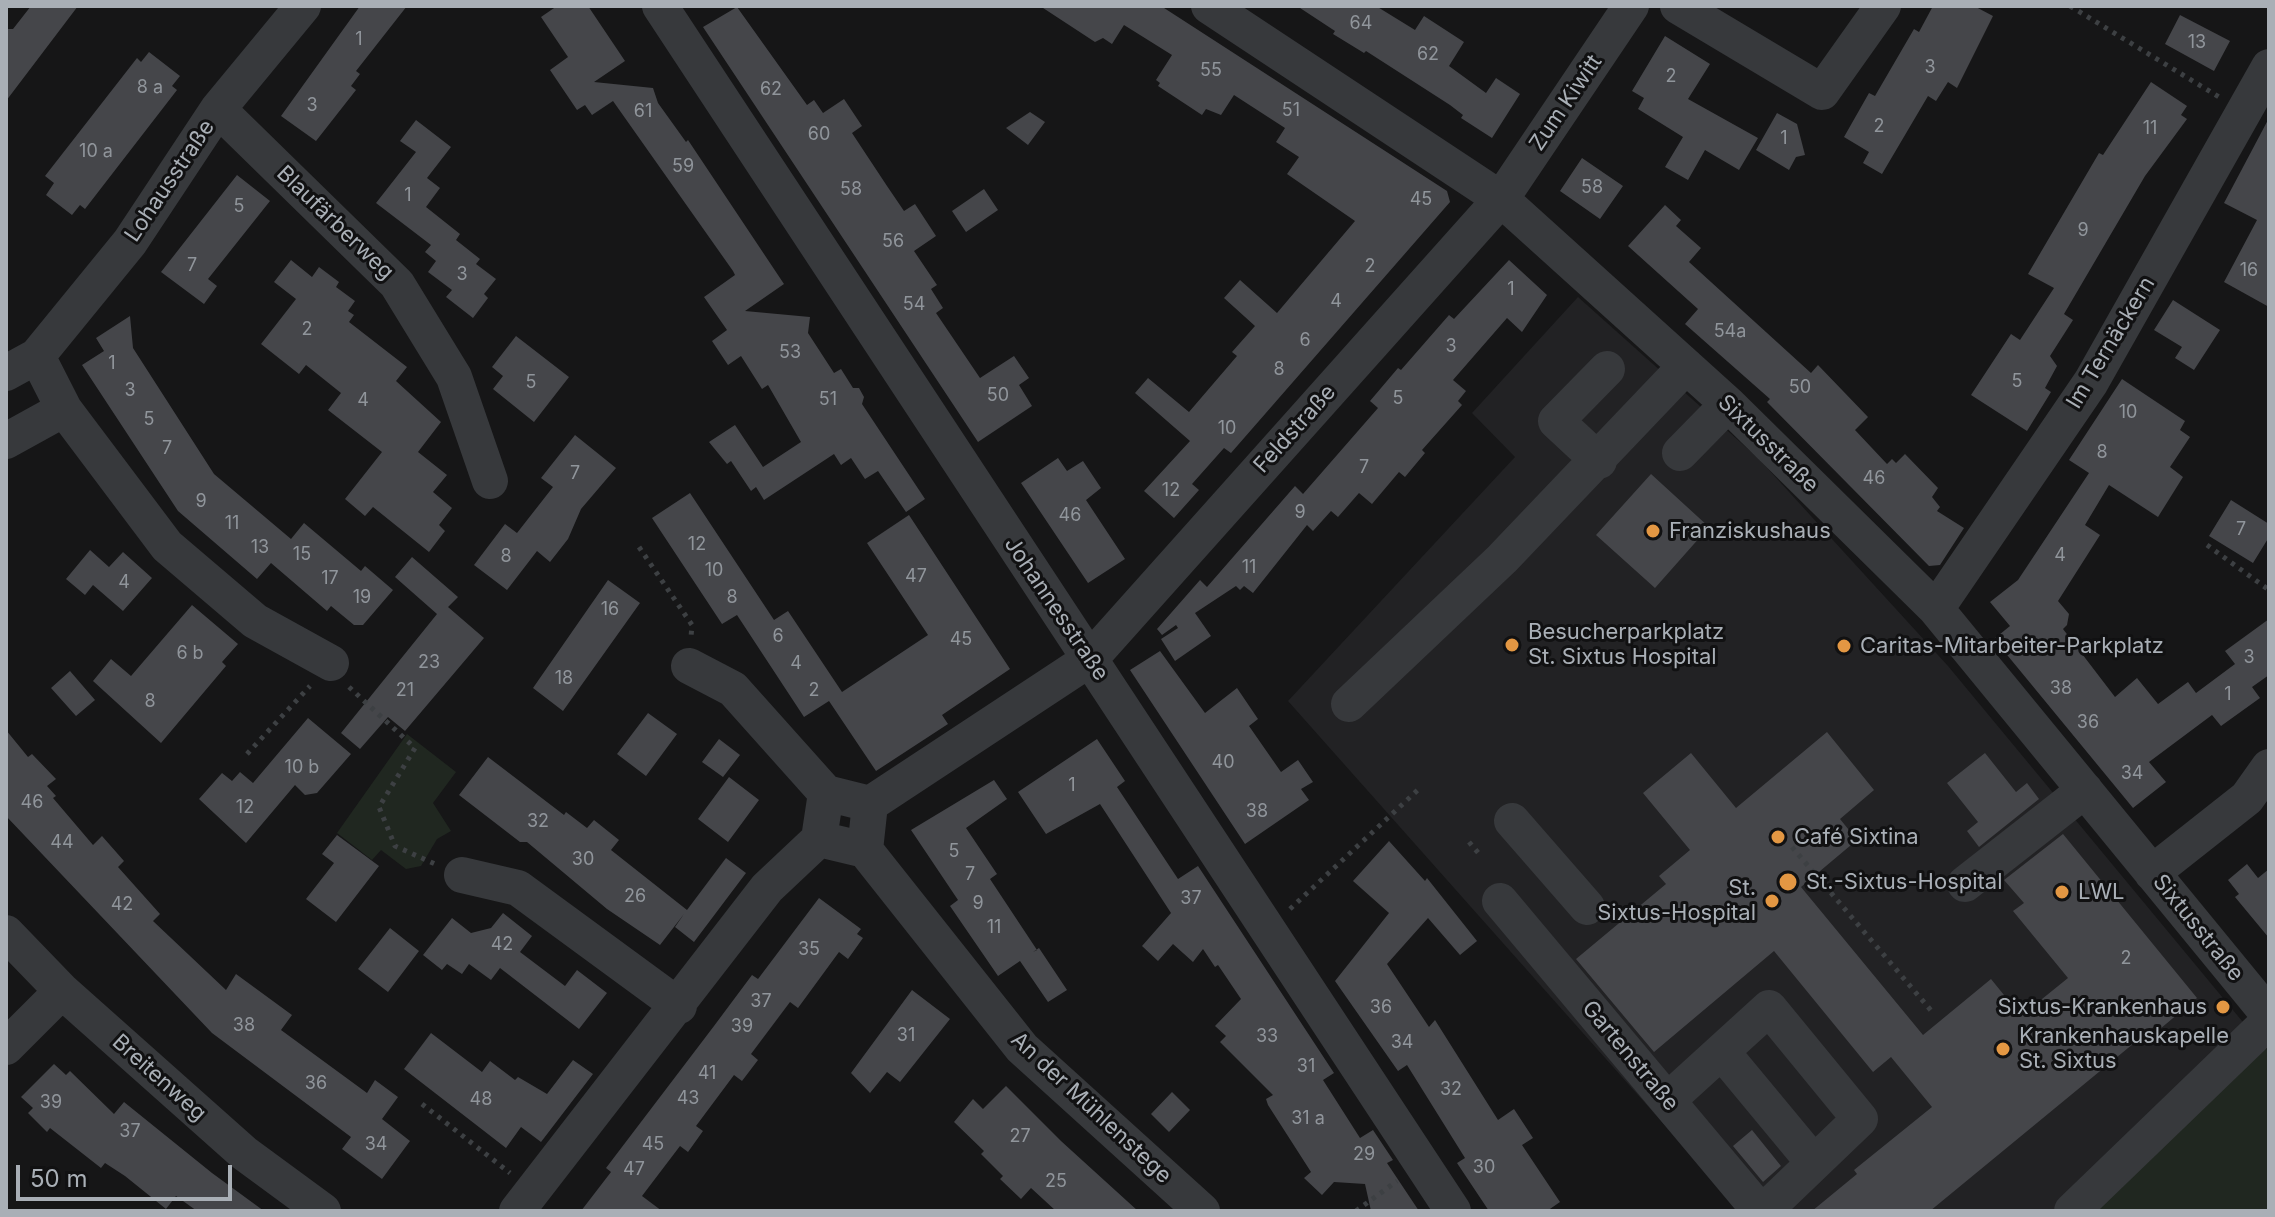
<!DOCTYPE html>
<html>
<head>
<meta charset="utf-8">
<style>
  body { margin:0 }
  #map { position:relative; width:2275px; height:1217px; overflow:hidden; background:#161617; font-family:Inter,sans-serif }
  canvas { display:block }
  .frame { position:absolute; inset:0; border:8px solid #a9afb6; pointer-events:none }
  .scale { position:absolute; left:16px; top:1165px; width:216px; height:36px; box-sizing:border-box; border:4px solid #a9afb6; border-top:0; padding-left:10px; font-size:24px; line-height:28px; white-space:nowrap; color:#a9afb6; -webkit-text-stroke:6px #111112; paint-order:stroke }
</style>
</head>
<body>
<div id="map">
<canvas width="2275" height="1217"></canvas>
<div class="frame"></div>
<div class="scale">50 m</div>
</div>
<script>
const context = document.querySelector('canvas').getContext('2d');
context.lineJoin = 'round';
function fill(path, color) { context.fillStyle = color; context.fill(path, 'evenodd'); }
const toPath = rows => new Path2D(rows.map(r => 'M' + r).join(''));
function trace(path, color, width, dash) { context.strokeStyle = color; context.lineWidth = width; context.lineCap = dash ? 'butt' : 'round'; context.setLineDash(dash || []); context.stroke(path); }
function drawText(font, color, halo, rows, align = 'center') {
  context.font = font + ' Inter,sans-serif'; context.lineWidth = 6; context.setLineDash([]); context.textBaseline = 'middle'; context.strokeStyle = halo; context.fillStyle = color; for (const [text, x, y, turn = 0] of rows) {
    context.save(); context.translate(x, y); context.rotate((+turn || 0) * Math.PI / 180); context.textAlign = isNaN(turn) ? turn : align; if (halo) context.strokeText(text, 0, 0); context.fillText(text, 0, 0); context.restore();
  }
}
const built = toPath([
  [1578,297,1758,458,1948,666,2247,1027,2052,1211,1741,1211,1288,701,1515,457,1472,413]
]);
const green = toPath([
  [407,734,456,772,433,803,451,831,437,839,421,866,406,869,381,850,372,860,337,833],
  [2247,1027,2269,1052,2269,1211,2052,1211]
]);
const building = toPath([
  [31,6,78,6,6,101,6,29,13,29],
  [360,6,407,6,356,71,360,74,351,86,356,90,316,141,281,116],
  [557,6,588,6,625,61,594,82,653,88,658,103,686,142,688,140,784,284,745,311,810,317,808,333,834,373,841,369,853,388,859,388,864,397,862,404,925,499,906,512,878,471,865,479,851,458,841,465,834,454,764,500,756,487,751,491,731,461,727,464,709,442,735,425,763,467,801,442,768,385,762,389,741,356,728,365,712,341,727,330,704,297,735,275,733,271,613,101,592,115,585,105,577,110,550,70,568,57,541,17],
  [1040,6,1161,6,1447,191,1450,202,1231,453,1224,448,1192,484,1199,490,1174,518,1144,491,1190,441,1135,393,1148,378,1189,412,1237,356,1232,352,1255,326,1224,298,1240,280,1277,313,1355,221,1287,174,1299,157,1276,142,1285,128,1234,95,1221,115,1206,109,1202,115,1158,86,1160,83,1156,80,1172,55,1124,25,1112,44,1103,38,1095,42],
  [1297,6,1376,6,1415,30,1424,16,1464,42,1449,66,1486,93,1496,78,1520,94,1492,138,1461,118,1463,115,1450,105,1366,51,1364,53,1333,34,1335,31],
  [1933,6,1974,6,1993,16,1957,88,1948,82,1936,101,1928,96,1882,174,1863,163,1869,152,1844,137,1869,93,1875,96,1914,29,1919,32],
  [737,7,807,105,814,100,823,113,844,99,862,126,852,133,887,186,904,211,915,204,936,236,914,251,937,285,931,289,943,308,936,313,980,378,1014,356,1029,378,1019,385,1032,406,978,442,703,27],
  [2180,15,2230,41,2214,71,2165,44],
  [1665,36,1710,64,1688,99,1758,138,1739,170,1705,150,1688,180,1665,167,1683,137,1638,109,1644,98,1632,91],
  [149,52,180,76,172,86,177,90,85,209,80,205,72,215,46,195,54,183,45,176,137,58,141,62],
  [2151,82,2187,106,2181,115,2187,119,2145,176,2064,314,2073,320,2050,356,2057,366,2045,388,2051,392,2027,431,1971,395,2011,334,2020,340,2054,288,2028,274,2099,153,2103,155],
  [1030,112,1045,122,1028,145,1006,128],
  [1777,113,1797,124,1805,155,1796,157,1789,170,1756,150],
  [2269,118,2269,307,2224,282,2257,220,2224,203],
  [416,120,451,147,427,178,440,188,426,207,460,234,456,240,480,259,476,264,496,279,484,294,488,298,473,318,446,297,452,290,428,272,436,261,425,252,431,245,376,203,416,152,400,141],
  [1582,158,1623,186,1600,219,1560,191],
  [237,175,270,201,208,279,217,286,204,304,161,272],
  [984,189,998,210,966,232,952,211],
  [1665,205,1681,220,1676,226,1701,248,1689,262,1811,373,1818,365,1868,417,1855,430,1887,464,1892,459,1896,463,1905,454,1938,488,1932,497,1940,507,1937,511,1964,528,1940,565,1929,566,1767,402,1770,399,1685,324,1698,309,1628,246],
  [291,260,312,277,319,267,339,282,336,287,355,301,348,311,354,315,349,322,407,367,396,381,441,422,418,452,447,475,433,492,452,508,439,525,445,531,429,552,373,507,365,516,345,499,382,452,328,410,341,393,306,365,299,374,261,344,296,299,274,282],
  [1509,260,1547,295,1522,332,1507,318,1453,380,1466,391,1458,401,1462,405,1422,450,1425,453,1405,477,1399,472,1372,504,1359,493,1338,517,1331,511,1313,531,1307,525,1253,593,1244,586,1240,590,1236,586,1195,613,1211,636,1175,661,1161,639,1178,628,1176,625,1162,635,1157,629,1200,580,1207,587,1295,486,1303,494,1378,408,1370,401,1398,368,1401,370,1449,315,1454,319],
  [2173,300,2220,330,2194,370,2175,358,2182,347,2154,330],
  [130,316,133,348,214,474,291,539,304,523,361,571,365,566,393,590,363,625,354,625,331,606,327,611,271,563,257,579,178,511,82,365,104,351,96,338],
  [516,336,569,377,534,422,493,389,503,376,492,367],
  [2122,379,2185,421,2180,430,2190,437,2170,467,2183,477,2158,517,2109,485,2085,525,2100,535,2058,601,2069,614,2067,625,2063,629,2115,697,2137,678,2158,704,2188,682,2196,693,2235,664,2225,651,2269,619,2269,675,2252,687,2260,698,2221,726,2212,715,2149,762,2166,782,2133,808,1994,639,2010,626,1990,602,2018,580,2089,473,2069,460],
  [575,435,616,468,581,509,568,539,550,562,537,551,507,590,474,565,505,524,517,533,553,487,541,478],
  [1058,458,1067,471,1083,461,1101,488,1086,500,1125,559,1088,583,1021,483],
  [1651,474,1709,527,1655,588,1596,535],
  [690,493,774,620,788,611,842,692,928,635,867,543,909,515,1010,669,942,715,948,724,876,771,829,701,804,717,737,615,722,624,652,518],
  [2231,500,2269,524,2269,537,2253,563,2209,536],
  [90,550,109,567,123,552,152,578,123,611,93,585,85,595,66,579],
  [412,557,458,597,448,607,484,638,405,731,388,717,360,749,341,733,437,614,395,577],
  [608,580,640,603,563,711,533,688],
  [192,605,238,644,222,662,226,666,161,743,93,681,111,659,131,676],
  [1160,651,1205,713,1237,688,1258,719,1249,726,1281,772,1298,760,1313,782,1301,789,1309,800,1245,844,1130,670],
  [70,671,95,700,76,716,51,688],
  [648,713,677,734,646,776,617,754],
  [308,718,351,754,317,793,305,795,295,785,246,843,199,799,222,773,232,781,240,772,253,783],
  [6,730,28,757,32,754,56,779,47,786,56,796,53,798,93,845,102,836,124,861,118,867,160,914,153,921,226,990,236,974,292,1015,281,1030,367,1093,375,1080,398,1097,382,1119,410,1141,382,1179,342,1149,351,1137,212,1033,6,816],
  [1827,732,1874,790,1840,819,1857,840,1801,887,1923,1035,1991,979,2021,1016,2068,978,2013,911,2024,903,2004,880,2063,834,2197,998,2160,1029,2156,1025,1930,1211,1812,1211,1857,1174,1854,1170,1932,1107,1891,1057,1873,1072,1774,951,1654,1052,1576,959,1666,884,1659,876,1690,850,1643,793,1691,753,1736,808],
  [719,739,740,755,723,777,702,762],
  [1097,739,1125,781,1117,787,1178,879,1198,866,1334,1073,1323,1080,1360,1138,1373,1130,1393,1160,1387,1163,1419,1211,1371,1211,1365,1184,1334,1182,1322,1195,1304,1178,1311,1172,1268,1105,1266,1099,1273,1095,1220,1042,1226,1036,1215,1026,1241,999,1218,965,1215,967,1203,949,1193,962,1173,944,1158,961,1142,946,1171,913,1100,804,1046,834,1018,792],
  [1985,753,2016,792,2027,783,2039,799,1979,847,1967,831,1978,822,1947,783],
  [488,757,564,815,566,812,587,828,594,820,619,840,611,850,687,910,726,858,746,873,694,942,675,927,684,914,660,945,607,909,527,842,520,842,459,795],
  [729,777,759,800,728,842,698,819],
  [994,780,1007,799,966,828,997,874,990,879,1037,950,1033,952,1039,948,1067,990,1048,1002,1020,961,998,976,950,906,958,900,911,830],
  [337,835,379,866,336,922,306,899,334,863,322,854],
  [1389,841,1425,881,1427,878,1477,941,1460,955,1428,918,1387,964,1429,1027,1435,1020,1498,1120,1514,1109,1533,1138,1522,1145,1560,1202,1547,1211,1489,1211,1457,1163,1465,1158,1407,1065,1398,1071,1335,981,1389,913,1353,881],
  [2247,864,2258,878,2269,869,2269,938,2235,897,2239,894,2228,880],
  [819,898,861,929,857,934,863,938,848,959,839,952,798,1008,790,1002,751,1054,758,1060,742,1081,734,1075,696,1126,703,1131,688,1152,680,1146,642,1196,662,1211,581,1211,611,1172,606,1168,714,1026,752,975,758,979],
  [503,913,532,936,520,952,565,986,577,970,607,993,579,1029,500,968,491,980,469,964,462,974,447,964,442,970,423,955,452,918,471,933,491,928],
  [390,928,419,951,388,992,358,969],
  [912,990,950,1019,900,1082,887,1072,870,1093,851,1073],
  [431,1033,482,1072,490,1061,515,1080,518,1077,547,1094,573,1060,593,1074,541,1142,521,1127,506,1148,404,1069],
  [54,1064,66,1075,70,1071,114,1114,124,1102,212,1173,264,1211,197,1211,176,1196,166,1209,125,1176,105,1163,101,1168,50,1128,47,1132,28,1113,33,1108,21,1097],
  [1006,1086,1061,1141,1138,1211,1056,1211,1031,1188,1021,1199,1000,1179,1003,1176,981,1154,984,1151,954,1122,973,1099,983,1109],
  [1172,1092,1190,1110,1169,1132,1151,1114],
  [1752,1130,1781,1166,1763,1182,1733,1146]
]);
const path = toPath([
  [2070,6,2219,97],
  [2207,545,2269,590],
  [639,547,692,625,691,637],
  [349,687,415,748,379,807,395,846,435,864],
  [247,754,310,686],
  [1469,842,1480,855],
  [1792,847,1934,1014],
  [1290,909,1421,787],
  [422,1104,510,1173],
  [1356,1211,1397,1181]
]);
const minor = toPath([
  [660,6,1453,1211],
  [1209,6,1501,199,1728,404,1936,609,2269,1015],
  [1678,6,1822,92,1883,6],
  [218,109,397,284,454,377,490,481],
  [6,373,37,356,130,242,218,109,303,6],
  [64,409,167,546,255,621,331,663],
  [6,441,64,409,37,356],
  [1680,453,1728,404],
  [1599,461,1556,421,1607,369],
  [1936,609,2091,382,2269,67],
  [689,666,733,689,826,793],
  [1349,704,1502,559,1686,366],
  [870,804,865,850,819,839,826,793,870,804,1090,659,1501,199,1631,6],
  [1512,821,1587,907],
  [865,850,1022,1048,1202,1211],
  [2152,873,2247,798,2269,767],
  [462,875,518,888,679,1006],
  [1965,884,2085,790],
  [1500,901,1760,1211],
  [6,933,62,991,244,1153,323,1211],
  [6,1047,62,991],
  [1722,1052,1814,1163],
  [1668,1100,1769,1008,1860,1119,1764,1211],
  [517,1211,767,888,819,839],
  [2072,1211,2269,1021]
]);
const markers = [
  [1653,531,8,"#e39743"],
  [1512,645,8,"#e39743"],
  [1844,646,8,"#e39743"],
  [1778,837,8,"#e39743"],
  [1788,882,10,"#e39743"],
  [2062,892,8,"#e39743"],
  [1772,901,8,"#e39743"],
  [2223,1007,8,"#e39743"],
  [2003,1049,8,"#e39743"]
];
const numberNames = [
  ["64",1361,24],
  ["1",359,40],
  ["13",2197,43],
  ["62",1428,55],
  ["3",1930,68],
  ["55",1211,71],
  ["2",1671,77],
  ["8 a",150,88],
  ["62",771,90],
  ["3",312,106],
  ["51",1291,111],
  ["61",643,112],
  ["2",1879,127],
  ["11",2150,129],
  ["60",819,135],
  ["1",1784,139],
  ["10 a",96,152],
  ["59",683,167],
  ["58",1592,188],
  ["58",851,190],
  ["1",408,196],
  ["45",1421,200],
  ["5",239,207],
  ["9",2083,231],
  ["56",893,242],
  ["7",192,266],
  ["2",1370,267],
  ["16",2249,271],
  ["3",462,275],
  ["1",1511,290],
  ["4",1336,302],
  ["54",914,305],
  ["2",307,330],
  ["54a",1730,332],
  ["6",1305,341],
  ["3",1451,347],
  ["53",790,353],
  ["1",112,364],
  ["8",1279,370],
  ["5",2017,382],
  ["5",531,383],
  ["50",1800,388],
  ["3",130,391],
  ["50",998,396],
  ["5",1398,399],
  ["51",828,400],
  ["4",363,401],
  ["10",2128,413],
  ["5",149,420],
  ["10",1227,429],
  ["7",167,449],
  ["8",2102,453],
  ["7",1364,468],
  ["7",575,474],
  ["46",1874,479],
  ["12",1171,491],
  ["9",201,502],
  ["9",1300,513],
  ["46",1070,516],
  ["11",232,524],
  ["7",2241,530],
  ["12",697,545],
  ["13",260,548],
  ["15",302,555],
  ["4",2060,556],
  ["8",506,557],
  ["11",1249,568],
  ["10",714,571],
  ["47",916,577],
  ["17",330,579],
  ["4",124,583],
  ["19",362,598],
  ["8",732,598],
  ["16",610,610],
  ["6",778,637],
  ["45",961,640],
  ["6 b",190,654],
  ["3",2249,658],
  ["23",429,663],
  ["4",796,664],
  ["18",564,679],
  ["38",2061,689],
  ["21",405,691],
  ["2",814,691],
  ["1",2228,695],
  ["8",150,702],
  ["36",2088,723],
  ["40",1223,763],
  ["10 b",302,768],
  ["34",2132,774],
  ["1",1072,786],
  ["46",32,803],
  ["12",245,808],
  ["38",1257,812],
  ["32",538,822],
  ["44",62,843],
  ["5",954,852],
  ["30",583,860],
  ["7",970,875],
  ["26",635,897],
  ["37",1191,899],
  ["9",978,904],
  ["42",122,905],
  ["11",994,928],
  ["42",502,945],
  ["35",809,950],
  ["2",2126,959],
  ["37",761,1002],
  ["36",1381,1008],
  ["38",244,1026],
  ["39",742,1027],
  ["31",906,1036],
  ["33",1267,1037],
  ["34",1402,1043],
  ["31",1306,1067],
  ["41",707,1074],
  ["36",316,1084],
  ["32",1451,1090],
  ["43",688,1099],
  ["48",481,1100],
  ["39",51,1103],
  ["31 a",1308,1119],
  ["37",130,1132],
  ["27",1020,1137],
  ["34",376,1145],
  ["45",653,1145],
  ["29",1364,1155],
  ["30",1484,1168],
  ["47",634,1170],
  ["25",1056,1182]
];
const streetNames = [
  ["Zum Kiwitt",1566,103,-56],
  ["Lohausstraße",170,181,-56],
  ["Blaufärberweg",335,223,44],
  ["Im Ternäckern",2111,343,-59],
  ["Feldstraße",1295,429,-48],
  ["Sixtusstraße",1768,444,44],
  ["Johannesstraße",1056,609,56],
  ["Sixtusstraße",2198,928,51],
  ["Gartenstraße",1630,1056,50],
  ["Breitenweg",159,1078,42],
  ["An der Mühlenstege",1091,1108,43]
];
const poiNames = [
  ["Franziskushaus",1669,531],
  ["Besucherparkplatz",1528,632],
  ["St. Sixtus Hospital",1528,657],
  ["Caritas-Mitarbeiter-Parkplatz",1860,646],
  ["Café Sixtina",1794,837],
  ["St.-Sixtus-Hospital",1806,882],
  ["St.",1756,888,"right"],
  ["Sixtus-Hospital",1756,913,"right"],
  ["LWL",2078,892],
  ["Sixtus-Krankenhaus",2207,1007,"right"],
  ["Krankenhauskapelle",2019,1036],
  ["St. Sixtus",2019,1061]
];
fill(built, '#222224');
fill(green, '#202720');
fill(building, '#45464a');
trace(path, '#3d4043', 5, [4, 6]);
trace(minor, '#37393c', 36);
for (const [x, y, r, color] of markers) { const dot = new Path2D(); dot.arc(x, y, r, 0, 2 * Math.PI); context.fillStyle = color; context.fill(dot); trace(dot, '#111112', 3); }
drawText('18px', '#90959b', null, numberNames);
drawText('22px', '#a9afb6', '#111112', streetNames);
drawText('22px', '#a9afb6', '#111112', poiNames, 'left');
</script>
</body>
</html>
